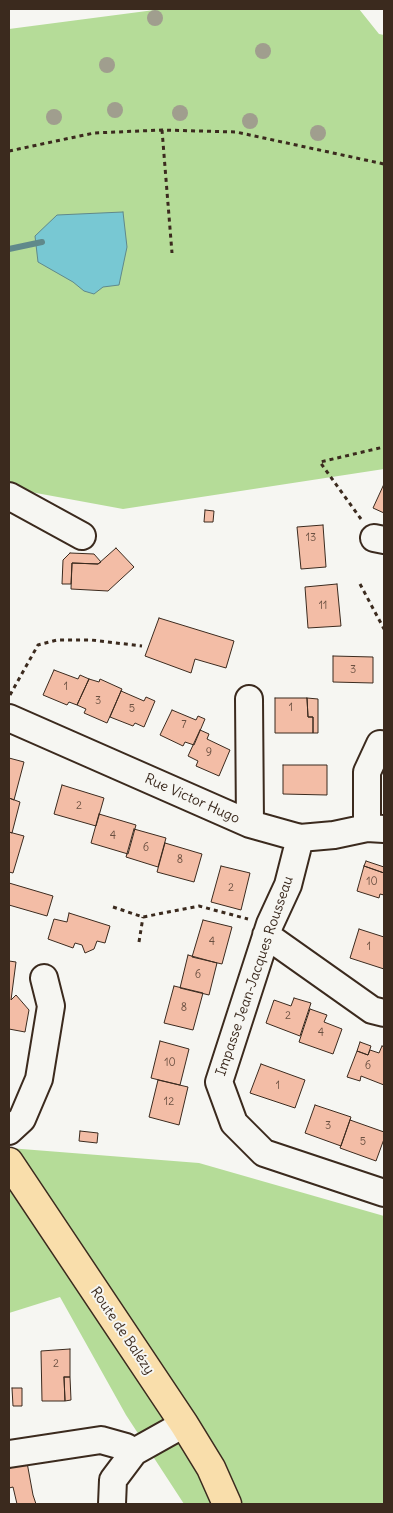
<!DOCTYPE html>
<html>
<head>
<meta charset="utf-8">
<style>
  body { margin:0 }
  #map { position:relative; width:393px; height:1513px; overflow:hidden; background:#f6f6f2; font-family:Delius,sans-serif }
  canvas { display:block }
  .frame { position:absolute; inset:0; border:10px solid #3b2a1e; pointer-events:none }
</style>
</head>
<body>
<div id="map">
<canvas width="393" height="1513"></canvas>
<div class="frame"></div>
</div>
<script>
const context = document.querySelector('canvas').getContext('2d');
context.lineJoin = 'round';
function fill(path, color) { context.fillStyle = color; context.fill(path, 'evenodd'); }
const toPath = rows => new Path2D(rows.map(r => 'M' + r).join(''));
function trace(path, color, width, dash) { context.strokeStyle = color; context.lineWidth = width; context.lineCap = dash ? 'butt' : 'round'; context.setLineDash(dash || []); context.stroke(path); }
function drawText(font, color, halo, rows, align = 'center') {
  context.font = font + ' Delius,sans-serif'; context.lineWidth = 4; context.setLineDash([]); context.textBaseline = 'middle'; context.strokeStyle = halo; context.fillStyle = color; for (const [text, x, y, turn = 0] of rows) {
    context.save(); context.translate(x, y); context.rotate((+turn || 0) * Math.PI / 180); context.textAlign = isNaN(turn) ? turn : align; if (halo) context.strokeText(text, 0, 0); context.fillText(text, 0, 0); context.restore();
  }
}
const green = toPath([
  [162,9,359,9,379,34,384,35,384,469,123,509,9,488,9,29],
  [9,1148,199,1163,384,1216,384,1504,184,1504,126,1415,60,1297,9,1313]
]);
const water = toPath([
  [123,212,127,247,119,285,103,287,94,294,84,291,73,282,38,262,35,236,57,215,123,212]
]);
const stream = toPath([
  [9,249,42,242]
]);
const building = toPath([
  [384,484,384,513,373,508,384,484],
  [205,510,214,511,213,522,204,522,205,510],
  [323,525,326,567,301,569,297,527,323,525],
  [116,548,134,567,108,591,71,589,72,563,98,564,116,548],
  [70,553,94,554,101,562,98,564,72,563,71,584,62,584,63,560,70,553],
  [337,584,341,626,308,628,305,587,337,584],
  [159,618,234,641,226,668,195,659,191,673,145,656,159,618],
  [333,656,373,657,373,683,333,682,333,656],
  [54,670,78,679,80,675,89,679,77,705,69,702,67,705,43,695,54,670],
  [89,679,99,682,100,679,122,689,107,723,84,713,86,709,77,705,89,679],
  [121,691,144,701,146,697,155,701,144,727,135,723,133,726,110,717,121,691],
  [275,698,307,698,308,717,313,717,313,733,275,733,275,698],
  [307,698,318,699,318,733,313,733,313,717,308,717,307,698],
  [172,710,196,720,198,716,205,719,194,745,185,742,183,746,160,735,172,710],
  [200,730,209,734,207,739,230,750,219,776,196,766,198,761,188,756,200,730],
  [9,758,24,762,14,800,9,798,9,758],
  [283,765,327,765,327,795,283,794,283,765],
  [62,785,104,798,96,826,54,814,62,785],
  [9,798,20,802,12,833,9,832,9,798],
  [99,814,136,825,128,854,91,843,99,814],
  [134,829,166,838,158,867,126,857,134,829],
  [9,832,24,836,13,873,9,872,9,832],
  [165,843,202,854,194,882,157,872,165,843],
  [366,861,384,867,384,873,364,866,366,861],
  [221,866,250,873,241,910,211,902,221,866],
  [364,866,384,873,384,895,380,894,379,898,357,891,364,866],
  [9,883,53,896,47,916,9,905,9,883],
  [69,913,110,926,105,943,97,941,94,949,85,953,82,945,75,943,73,948,48,939,54,919,67,922,69,913],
  [203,920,232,927,222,964,192,957,203,920],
  [359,929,384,937,384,969,350,958,359,929],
  [188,955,217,963,209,995,180,988,188,955],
  [9,961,16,962,11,1000,16,995,29,1010,25,1032,9,1029,9,961],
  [174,986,203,993,193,1030,164,1023,174,986],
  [294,998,311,1003,300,1036,266,1023,274,1000,291,1006,294,998],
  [310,1009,327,1015,324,1022,342,1029,333,1054,299,1042,310,1009],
  [160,1041,189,1049,180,1085,151,1078,160,1041],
  [360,1042,371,1046,368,1055,357,1051,360,1042],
  [382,1046,384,1047,384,1085,361,1076,360,1081,347,1077,357,1051,368,1055,370,1050,379,1053,382,1046],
  [261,1064,305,1080,295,1108,250,1093,261,1064],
  [158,1080,188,1087,179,1125,149,1117,158,1080],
  [315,1105,351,1117,341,1146,305,1133,315,1105],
  [350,1120,384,1132,384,1139,376,1161,340,1148,350,1120],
  [80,1131,98,1133,97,1143,79,1141,80,1131],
  [70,1349,70,1377,64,1377,65,1401,42,1401,41,1351,70,1349],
  [64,1377,70,1377,71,1400,65,1401,64,1377],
  [12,1388,22,1388,22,1406,13,1406,12,1388],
  [26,1457,33,1495,36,1504,17,1504,13,1487,9,1488,9,1461,26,1457]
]);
const path = toPath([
  [162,130,172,253],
  [9,151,94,133,162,130,236,132,384,164],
  [361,519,320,462,384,447],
  [360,584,384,629],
  [10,695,38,645,57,640,91,640,142,646],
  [113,907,143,917,199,906,248,919],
  [139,942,143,917]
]);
const minor = toPath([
  [9,496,82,536],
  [374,538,384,540],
  [249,699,250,824],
  [9,718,250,824,300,838,334,835,367,828,384,829],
  [367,828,367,772,380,744],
  [300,838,288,885,270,924,219,1082,234,1123,264,1153,384,1193],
  [266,935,372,1010,384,1013],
  [9,1131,22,1119,39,1079,51,1006,44,978],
  [9,1454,101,1440,126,1447,134,1452],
  [112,1504,113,1480,134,1452,184,1424]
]);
const major = toPath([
  [9,1162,184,1424,211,1468,227,1504]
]);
const trees = [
  [155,18],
  [263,51],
  [107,65],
  [115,110],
  [180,113],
  [54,117],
  [250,121],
  [318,133]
];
const numberNames = [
  ["13",311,538],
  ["11",323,606],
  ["3",353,670],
  ["1",66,687],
  ["3",98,701],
  ["1",291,708],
  ["5",132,709],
  ["7",184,725],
  ["9",209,753],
  ["2",79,806],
  ["4",113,836],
  ["6",146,848],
  ["8",180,860],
  ["10",372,882],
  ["2",231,888],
  ["4",212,942],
  ["1",369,947],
  ["6",198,975],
  ["8",184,1008],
  ["2",288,1016],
  ["4",321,1033],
  ["10",170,1063],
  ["6",368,1066],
  ["1",278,1086],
  ["12",169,1102],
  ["3",328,1126],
  ["5",363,1142],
  ["2",56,1364]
];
const streetNames = [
  ["Rue Victor Hugo",192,799,24],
  ["Impasse Jean-Jacques Rousseau",255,976,-71],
  ["Route de Balézy",122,1331,56]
];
fill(green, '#b5dc98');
fill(water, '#78c8d3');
trace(water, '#60898b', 1);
trace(stream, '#60898b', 6);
fill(building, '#f3bda6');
trace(building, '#3b2a1e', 1);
trace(minor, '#3b2a1e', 30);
trace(major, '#3b2a1e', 31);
trace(path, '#3b2a1e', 3, [4, 4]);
trace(minor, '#f6f6f2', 26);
trace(major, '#f9deab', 28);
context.fillStyle = '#a09e8e';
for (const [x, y] of trees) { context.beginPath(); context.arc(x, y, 8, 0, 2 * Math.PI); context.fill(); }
drawText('11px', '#694f40', null, numberNames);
drawText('14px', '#3b2a1e', '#f6f6f2', streetNames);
</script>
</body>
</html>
